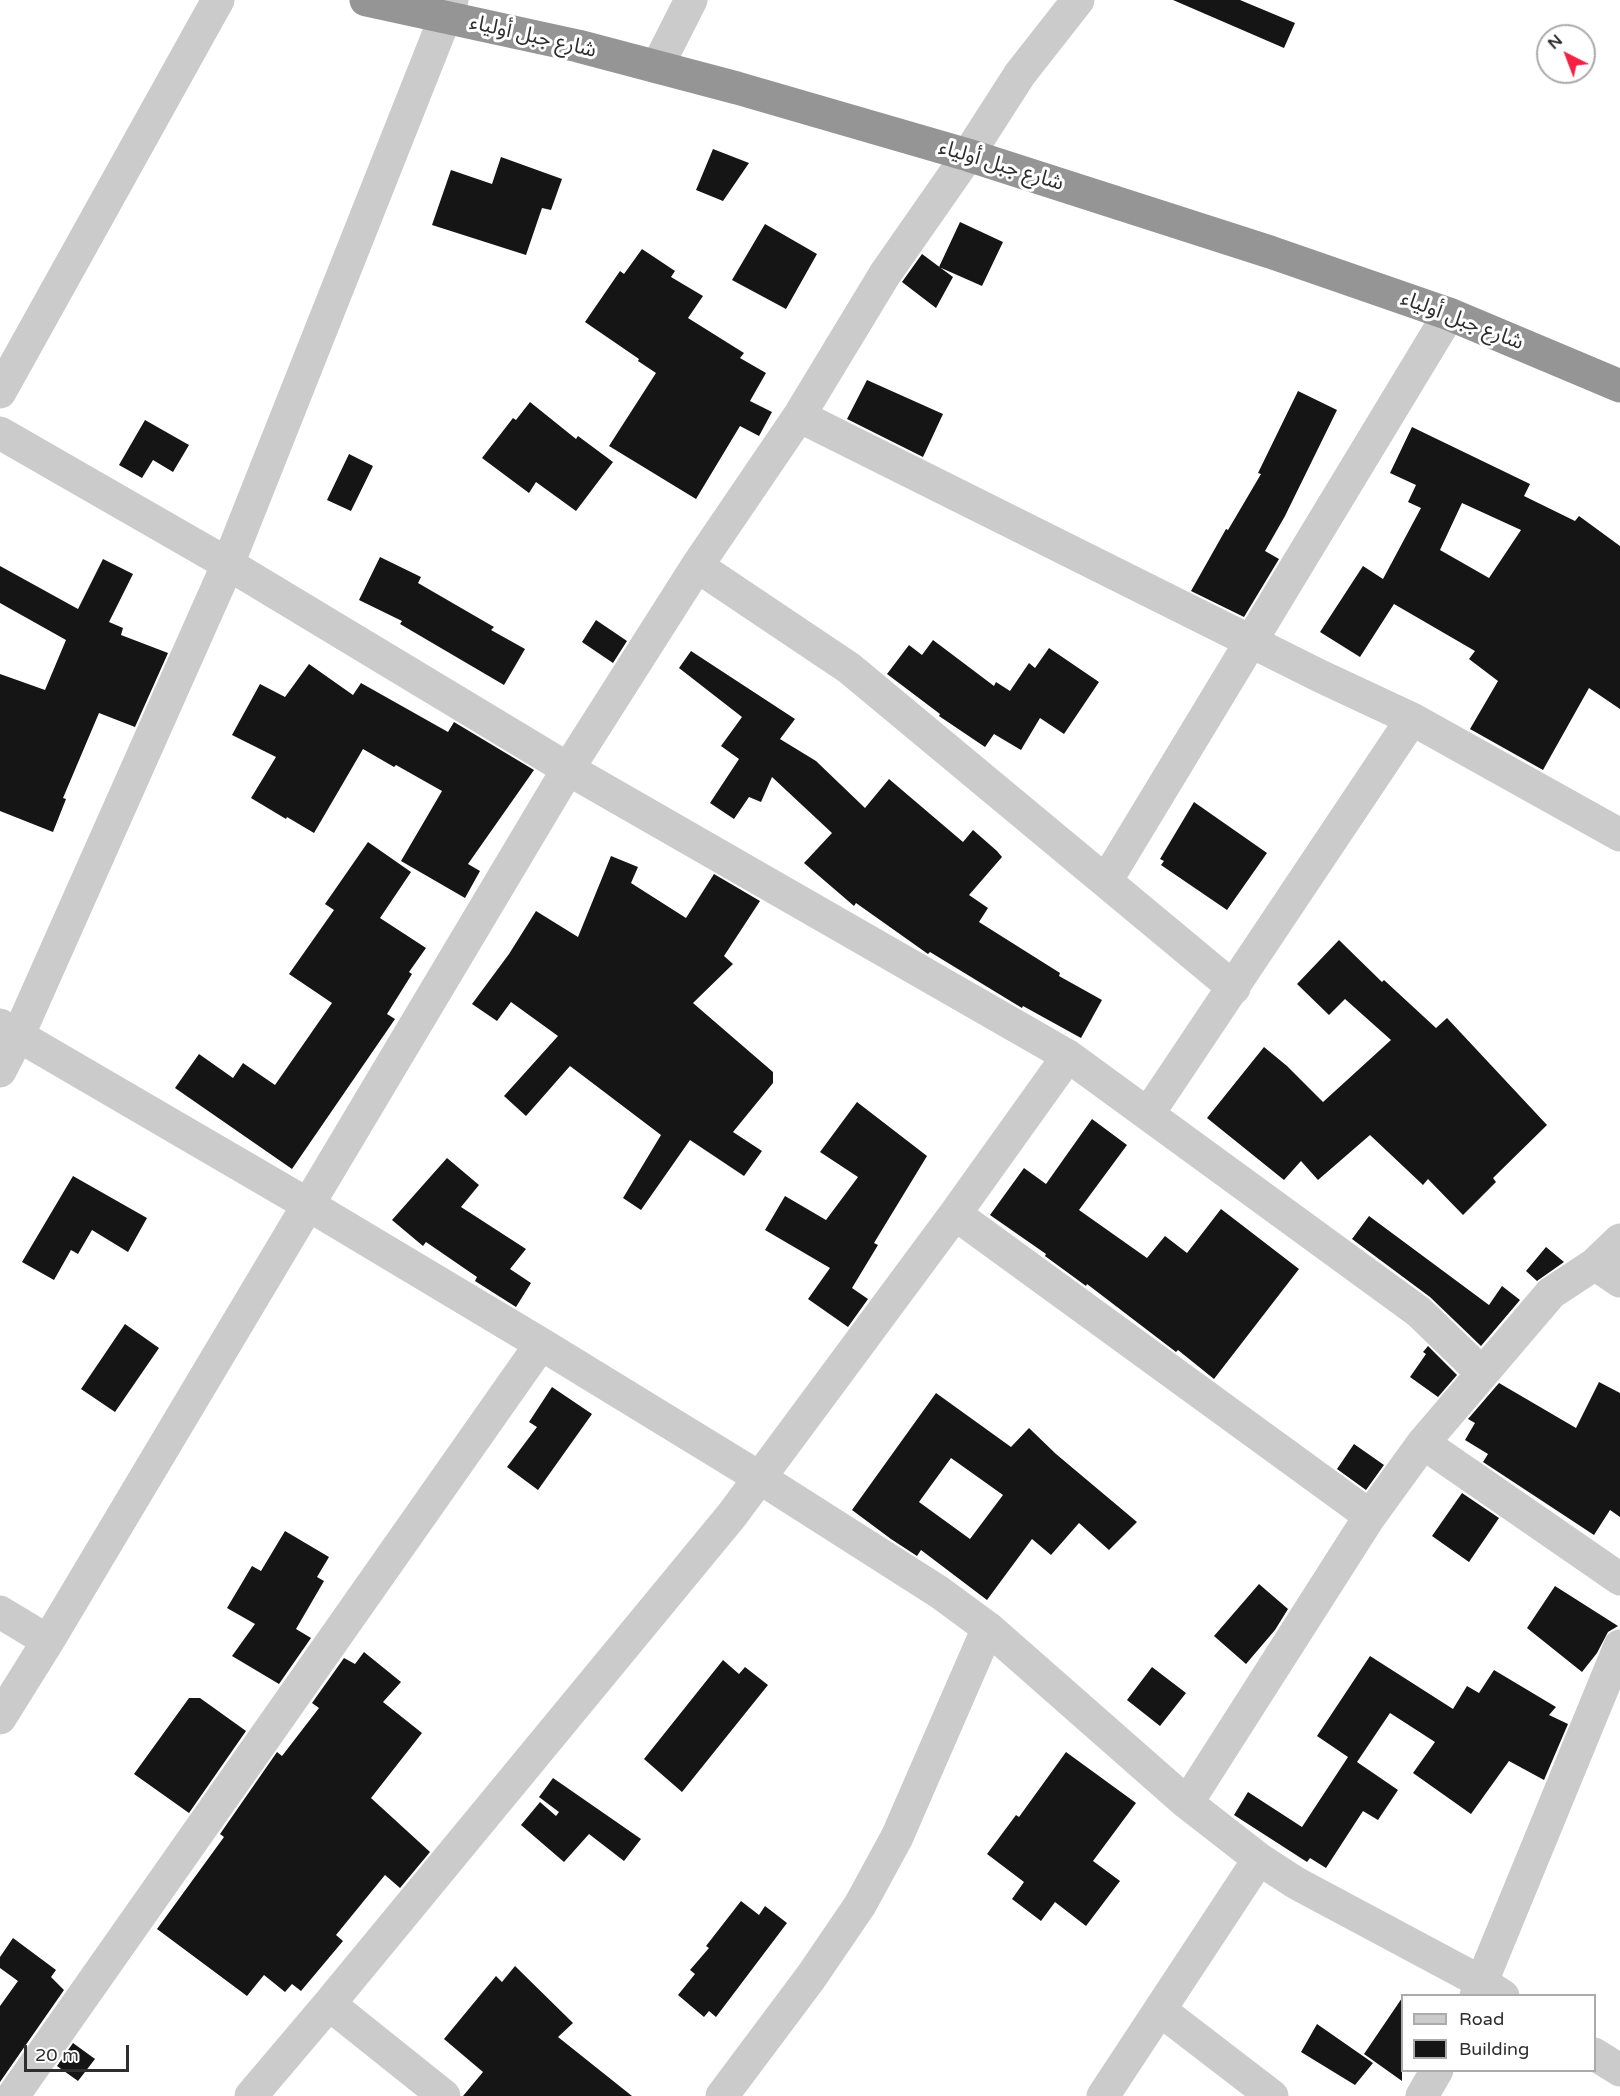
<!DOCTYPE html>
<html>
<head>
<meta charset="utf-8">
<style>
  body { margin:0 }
  #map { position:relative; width:1620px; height:2096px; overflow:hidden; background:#fff; font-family:"Varela Round",sans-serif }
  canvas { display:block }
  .legend { position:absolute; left:1401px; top:1994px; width:195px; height:78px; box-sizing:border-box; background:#fff; border:2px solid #ababab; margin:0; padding:8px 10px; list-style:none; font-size:18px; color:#2e2e2e }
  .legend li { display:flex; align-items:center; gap:12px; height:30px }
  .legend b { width:30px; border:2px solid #ababab }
  .north { position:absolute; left:1536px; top:24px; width:60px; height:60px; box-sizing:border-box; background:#fff; border:2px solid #ababab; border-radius:50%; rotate:318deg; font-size:16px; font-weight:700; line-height:24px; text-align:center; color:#2e2e2e }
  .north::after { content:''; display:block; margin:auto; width:21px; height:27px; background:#f52145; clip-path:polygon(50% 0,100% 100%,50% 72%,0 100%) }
  .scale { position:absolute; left:24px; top:2045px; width:105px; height:27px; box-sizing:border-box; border:3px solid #2e2e2e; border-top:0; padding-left:8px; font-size:18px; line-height:21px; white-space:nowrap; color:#2e2e2e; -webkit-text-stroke:4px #fff; paint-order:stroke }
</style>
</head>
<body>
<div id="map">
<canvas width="1620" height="2096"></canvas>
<ul class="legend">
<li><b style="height:8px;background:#cbcbcb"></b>Road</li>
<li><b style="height:16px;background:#151515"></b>Building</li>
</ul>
<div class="north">N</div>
<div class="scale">20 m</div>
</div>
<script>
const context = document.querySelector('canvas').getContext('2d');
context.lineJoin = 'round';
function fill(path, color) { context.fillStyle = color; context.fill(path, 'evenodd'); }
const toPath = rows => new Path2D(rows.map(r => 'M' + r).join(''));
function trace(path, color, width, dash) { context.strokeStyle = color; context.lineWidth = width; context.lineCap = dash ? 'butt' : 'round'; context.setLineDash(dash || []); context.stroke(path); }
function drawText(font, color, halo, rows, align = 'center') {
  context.font = font + ' "Varela Round","Noto Sans Arabic",sans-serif'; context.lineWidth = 6; context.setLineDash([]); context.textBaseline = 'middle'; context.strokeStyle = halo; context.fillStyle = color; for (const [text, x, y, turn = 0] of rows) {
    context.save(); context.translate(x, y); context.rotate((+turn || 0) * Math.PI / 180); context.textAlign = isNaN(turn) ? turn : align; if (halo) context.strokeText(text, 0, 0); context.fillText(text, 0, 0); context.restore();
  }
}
const building = toPath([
  [1173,0,1240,0,1295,23,1284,48],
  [713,149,749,163,723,201,696,190],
  [501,157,562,179,551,210,542,208,526,255,432,225,451,170,492,184],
  [960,222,1003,242,982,286,939,267],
  [765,224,817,254,786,309,732,280],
  [642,249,675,271,671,277,703,296,688,318,744,353,740,358,766,373,750,401,772,412,759,436,740,426,696,499,609,446,656,373,638,361,639,359,585,322,620,271,624,274],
  [922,254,953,277,936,308,902,282],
  [867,380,943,414,923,457,847,419],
  [1298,391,1337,410,1285,516,1265,551,1279,559,1244,617,1191,591,1226,529,1228,530,1261,474,1258,473],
  [530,402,576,439,578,436,613,462,576,511,536,482,529,493,482,458,513,418,516,420],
  [145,420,189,445,173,472,153,460,142,478,119,465],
  [1412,427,1530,484,1524,496,1575,521,1579,516,1620,546,1620,709,1589,688,1543,770,1470,729,1498,681,1469,659,1475,651,1394,604,1360,657,1320,632,1363,566,1383,579,1421,508,1408,502,1416,485,1390,473],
  [1462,503,1521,530,1489,578,1440,550],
  [349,454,373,466,351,511,327,500],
  [380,557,421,577,418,583,494,627,491,630,525,649,504,685,400,624,402,621,359,600],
  [103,559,133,574,109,622,123,628,121,635,168,653,135,727,99,713,63,798,66,799,53,832,0,811,0,674,45,690,66,640,0,603,0,566,78,609],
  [596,620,627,641,613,663,582,642],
  [933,640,994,686,996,682,1010,691,1029,663,1035,668,1049,648,1099,682,1064,734,1040,718,1021,750,994,734,985,747,939,716,940,714,887,674,909,645,922,655],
  [691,651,795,719,780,739,816,761,865,808,889,779,963,842,973,830,997,851,1002,857,969,895,988,908,979,922,1060,973,1059,976,1102,1000,1081,1038,1023,1006,1022,1008,1017,1005,930,952,928,954,856,903,854,906,804,863,832,833,772,777,761,802,749,797,734,819,710,803,739,759,721,746,742,717,679,668],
  [309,664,353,695,361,683,448,732,454,722,534,770,468,864,480,871,465,898,401,861,442,791,396,765,394,767,363,749,314,833,287,817,286,819,251,798,276,757,232,735,260,684,285,697],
  [1194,802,1267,853,1227,910,1161,865,1164,861,1160,859],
  [368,842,411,872,380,918,426,948,409,972,412,974,387,1014,395,1019,292,1169,175,1088,199,1054,233,1078,243,1063,275,1085,332,1003,289,974,334,910,325,904],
  [611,856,638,867,631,883,686,918,714,874,760,901,724,956,733,964,693,1003,773,1072,773,1083,733,1132,762,1151,744,1176,690,1140,641,1210,623,1198,661,1135,570,1066,526,1116,504,1096,558,1036,511,1002,497,1021,472,1004,509,954,536,911,578,937],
  [1339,940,1382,982,1384,980,1436,1028,1447,1018,1547,1125,1493,1178,1496,1182,1463,1215,1428,1179,1423,1185,1370,1135,1318,1180,1301,1161,1284,1180,1207,1118,1264,1047,1287,1066,1323,1102,1391,1040,1345,999,1329,1015,1297,984],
  [857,1102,927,1156,874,1243,878,1245,852,1288,868,1299,848,1327,808,1299,830,1268,765,1230,785,1196,826,1220,858,1177,820,1152],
  [1092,1119,1127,1145,1079,1210,1147,1258,1165,1236,1187,1253,1221,1209,1299,1269,1214,1379,1178,1350,1176,1352,1087,1284,1086,1286,1045,1256,1046,1254,990,1215,1024,1168,1046,1184],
  [447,1158,479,1185,461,1207,526,1249,510,1269,531,1283,516,1307,475,1281,477,1277,426,1242,423,1246,392,1220],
  [73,1176,147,1218,128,1252,92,1230,78,1254,71,1250,54,1280,22,1262],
  [1369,1216,1489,1305,1502,1286,1520,1300,1481,1346,1430,1297,1352,1239],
  [1546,1247,1564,1262,1537,1281,1526,1271],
  [125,1324,159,1348,115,1412,81,1389],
  [1428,1346,1457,1375,1438,1397,1410,1377,1426,1354,1423,1352],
  [1599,1382,1620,1393,1620,1517,1610,1510,1594,1535,1483,1462,1488,1454,1465,1440,1475,1423,1468,1419,1499,1383,1576,1428],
  [552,1387,592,1414,538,1490,507,1467,537,1427,529,1422],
  [936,1393,1011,1447,1029,1428,1056,1454,1137,1522,1109,1550,1079,1523,1051,1555,1032,1539,987,1600,921,1550,917,1556,891,1539,852,1510],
  [951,1458,1003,1495,970,1539,919,1502],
  [1354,1444,1384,1465,1366,1490,1337,1469],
  [1462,1493,1499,1518,1469,1562,1432,1536],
  [285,1531,329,1557,317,1577,324,1581,296,1629,311,1638,279,1684,232,1656,255,1624,227,1608,252,1566,261,1571],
  [1259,1584,1288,1609,1275,1630,1246,1664,1214,1636],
  [1555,1586,1618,1626,1608,1632,1597,1653,1582,1672,1527,1628],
  [364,1652,401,1682,383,1702,422,1733,371,1798,430,1852,400,1888,385,1875,336,1935,343,1941,301,1991,292,1984,285,1992,264,1975,247,1996,157,1929,224,1837,220,1834,277,1752,282,1756,319,1708,312,1703,344,1658,355,1664],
  [1370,1656,1453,1709,1467,1686,1479,1693,1494,1670,1556,1707,1549,1715,1568,1724,1544,1780,1509,1761,1471,1814,1413,1773,1435,1742,1390,1713,1357,1762,1398,1790,1378,1820,1363,1811,1326,1868,1310,1858,1307,1862,1234,1815,1248,1792,1302,1827,1348,1757,1317,1736],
  [723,1660,739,1674,745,1667,768,1685,682,1792,644,1759],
  [1152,1667,1186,1693,1160,1726,1127,1700],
  [189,1698,200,1698,246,1731,189,1813,134,1774],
  [1066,1752,1136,1803,1093,1861,1120,1881,1086,1926,1055,1902,1041,1921,1012,1899,1024,1882,987,1854,1016,1815,1019,1817],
  [553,1778,641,1839,624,1861,589,1834,564,1862,521,1825,540,1802,556,1816,559,1812,539,1797],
  [741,1901,759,1915,765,1906,787,1923,716,2017,709,2011,704,2017,678,1995,695,1974,690,1970,709,1948,706,1946],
  [13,1938,56,1970,51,1977,64,1990,0,2082,0,2006,18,1981,0,1968,0,1957],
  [515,1966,573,2023,558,2037,632,2096,463,2096,483,2072,444,2039,496,1976,502,1982],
  [1402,1998,1402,2081,1364,2054],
  [1317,2024,1373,2063,1355,2085,1301,2052],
  [73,2043,95,2059,78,2081,57,2066]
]);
const street = toPath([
  [657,67,691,0],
  [0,392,218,0],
  [799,416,1320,676,1412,719,1620,835],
  [0,433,228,564,568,769,1068,1056,1419,1312,1482,1373],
  [697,566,849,668,1234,988],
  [1106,881,1449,314],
  [0,1025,307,1204,541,1344,760,1478,939,1592,988,1628,1187,1803,1259,1859,1296,1883,1483,1983,1503,1996],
  [0,1071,18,1036,228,564,452,0],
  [1148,1114,1412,719],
  [955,1214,1370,1516],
  [1595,1264,1620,1281],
  [1423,1443,1620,1579],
  [0,1612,48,1641],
  [0,1718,48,1641,568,769,697,566,799,416,885,274,968,155,1020,74,1078,0],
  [1187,1803,1370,1516,1423,1443,1551,1293,1595,1264,1620,1240],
  [1476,1996,1620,1646],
  [329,2004,444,2096],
  [1160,2010,1272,2096],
  [1594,2054,1620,2070],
  [13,2096,541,1344],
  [251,2096,329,2004,732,1515,955,1214,1068,1056],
  [722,2096,811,1977,860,1905,897,1837,988,1628],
  [1103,2096,1259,1859],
  [1422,2096,1437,2070]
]);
const highway = toPath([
  [366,0,578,46,737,88,968,155,1270,252,1449,314,1620,386]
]);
const streetNames = [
  ["شارع جبل أولياء",533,37,13],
  ["شارع جبل أولياء",1001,166,17],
  ["شارع جبل أولياء",1462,321,21]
];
fill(building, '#151515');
trace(street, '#cbcbcb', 33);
trace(highway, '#959595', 33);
drawText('21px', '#2e2e2e', '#fff', streetNames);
</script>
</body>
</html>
